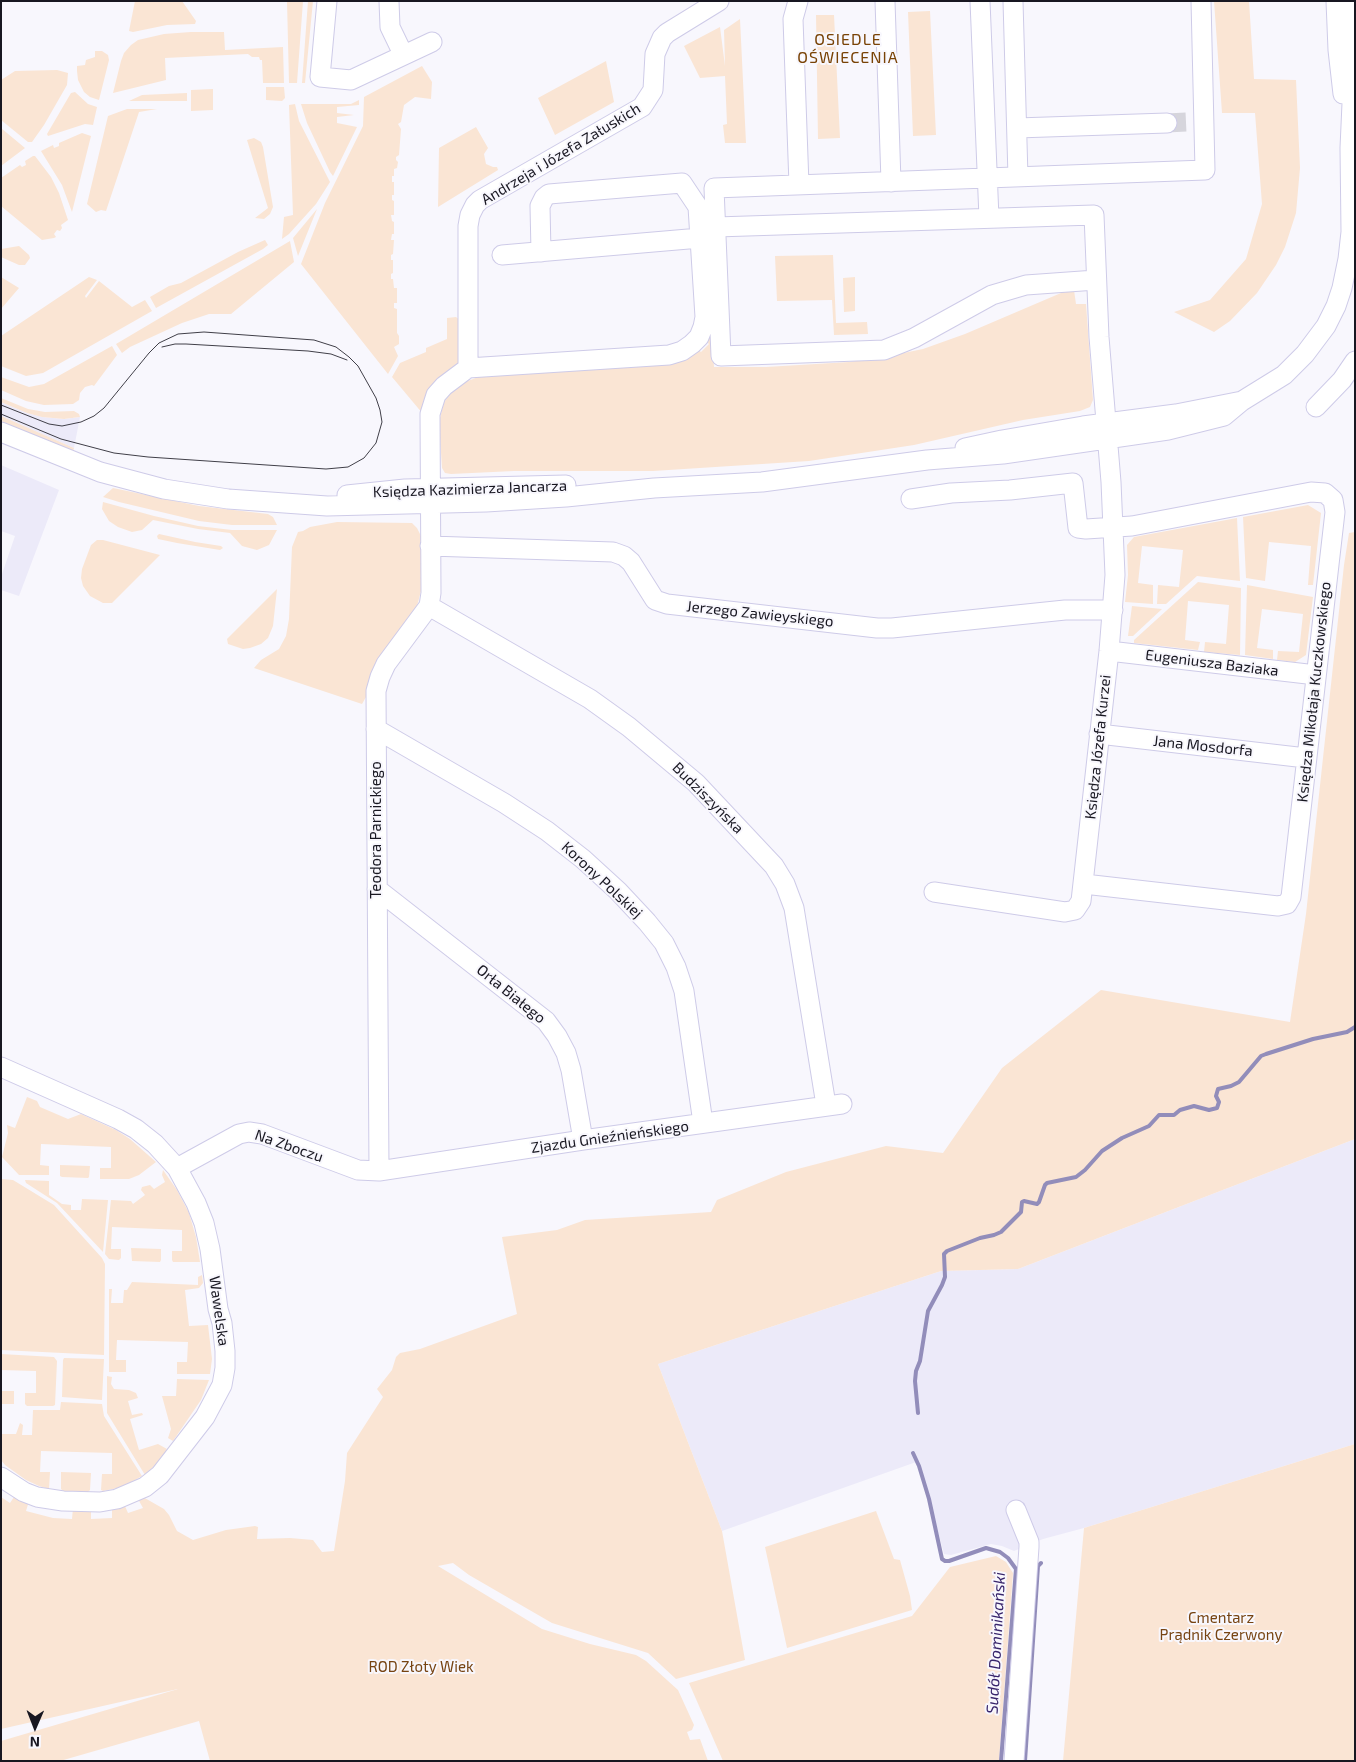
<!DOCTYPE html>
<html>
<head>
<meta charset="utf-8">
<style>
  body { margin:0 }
  #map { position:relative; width:1356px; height:1762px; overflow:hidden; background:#f8f7fd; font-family:"Exo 2",sans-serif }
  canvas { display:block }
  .frame { position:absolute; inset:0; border:2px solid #181721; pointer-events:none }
  .north { position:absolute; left:10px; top:1702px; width:50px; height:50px; -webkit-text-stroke:4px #f8f7fd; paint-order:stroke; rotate:181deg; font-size:14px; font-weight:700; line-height:20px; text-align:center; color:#181721 }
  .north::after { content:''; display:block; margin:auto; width:18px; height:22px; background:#181721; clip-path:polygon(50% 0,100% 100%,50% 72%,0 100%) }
</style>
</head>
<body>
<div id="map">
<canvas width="1356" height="1762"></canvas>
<div class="frame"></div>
<div class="north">N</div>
</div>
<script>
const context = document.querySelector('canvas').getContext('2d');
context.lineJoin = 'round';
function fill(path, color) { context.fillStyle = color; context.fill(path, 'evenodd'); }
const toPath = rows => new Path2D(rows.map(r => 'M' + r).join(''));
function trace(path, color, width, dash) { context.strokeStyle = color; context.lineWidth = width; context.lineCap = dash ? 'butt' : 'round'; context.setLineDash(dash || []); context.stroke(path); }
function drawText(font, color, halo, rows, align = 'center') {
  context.font = font + ' "Exo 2",sans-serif'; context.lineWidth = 4; context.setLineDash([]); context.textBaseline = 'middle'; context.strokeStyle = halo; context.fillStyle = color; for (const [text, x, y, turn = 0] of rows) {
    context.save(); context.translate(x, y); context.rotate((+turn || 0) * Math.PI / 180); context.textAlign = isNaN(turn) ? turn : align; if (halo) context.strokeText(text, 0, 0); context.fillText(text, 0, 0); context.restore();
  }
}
const built = toPath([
  [1,402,27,413,42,417,64,419,80,417,74,448,1,416],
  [1,465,59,490,19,596,1,590,1,577,15,536,1,531],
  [1355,1139,1355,1444,1084,1528,1043,1539,1014,1551,1002,1546,991,1544,951,1555,944,1554,919,1461,722,1531,658,1364,941,1271,1018,1269]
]);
const green = toPath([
  [135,1,182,1,196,21,195,24,167,25,133,32,129,31],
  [287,1,303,1,297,83,289,83],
  [308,1,313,1,305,83,302,83],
  [1214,1,1249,1,1254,79,1296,80,1300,168,1296,213,1285,247,1276,265,1257,293,1230,321,1214,332,1174,312,1210,300,1246,259,1262,204,1255,113,1222,113],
  [930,11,936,135,913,136,908,12],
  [816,15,834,15,840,138,818,139],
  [740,19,746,143,725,143,723,125,727,124,725,76,700,78,684,46,720,27,725,66,724,30],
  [191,32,224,32,225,50,283,47,284,83,263,83,262,60,260,60,259,57,252,57,248,54,165,58,166,80,113,93,121,61,124,53,131,45,138,40,164,34],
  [95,51,102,51,108,55,109,60,99,100,90,97,84,92,78,80,77,71,77,66,85,65,86,60,95,57],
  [606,61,614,102,555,135,538,98],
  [422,66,432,82,431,99,415,97,404,105,401,122,398,124,401,129,399,155,396,157,396,160,398,162,397,168,394,169,394,176,392,176,392,182,394,182,394,195,392,195,392,200,394,201,394,215,391,215,392,221,394,222,394,234,392,234,391,240,394,240,393,254,391,255,391,260,393,260,393,273,391,274,391,279,393,279,394,288,397,288,397,303,394,303,394,308,397,309,397,333,399,336,399,344,394,347,398,356,388,374,301,264,325,203,363,126,364,97],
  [57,70,68,73,67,85,44,125,32,142,28,142,1,120,1,80,15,71],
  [266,87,284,87,285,98,282,101,266,100],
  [213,89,213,110,191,111,191,90],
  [75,92,88,104,97,107,93,125,85,124,48,136,47,134,71,93],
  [187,93,187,101,129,101,142,95],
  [359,100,359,105,337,107,337,113,354,115,337,117,337,123,357,127,333,176,330,172,307,123,301,104,351,104],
  [295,104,299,121,330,182,316,204,289,234,282,239,284,217,293,215,289,105],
  [127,109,157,109,139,112,106,211,101,210,96,212,87,204,108,116],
  [476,127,488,148,484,154,486,164,493,167,497,167,498,170,438,207,439,148],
  [1,128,25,148,1,166],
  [82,133,91,136,72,212,62,185,41,151,53,145,54,148,59,146,59,143],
  [254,138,261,142,263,147,273,207,270,214,264,219,255,218,268,208,247,140],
  [33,156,35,156,51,177,59,193,68,220,61,225,62,228,60,231,57,230,54,234,56,237,54,238,42,240,1,206,1,178,20,165,22,167,26,165,25,161],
  [317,209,298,256,293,238],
  [265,240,268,245,263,249,156,308,150,297,169,286,181,283,238,252],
  [290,241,294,262,231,314,209,314,182,323,130,347,122,353,116,344],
  [19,246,29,255,30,258,25,265,19,265,1,257,1,249],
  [833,255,836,323,867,322,868,334,834,335,832,300,777,301,775,256],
  [1,277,19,288,1,309],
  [89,277,97,280,85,296,86,298,99,281,132,307,145,300,152,311,43,373,26,376,1,366,1,336],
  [855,277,855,311,844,312,843,278],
  [1068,290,1074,290,1076,304,1086,304,1093,400,1090,407,1080,411,1023,420,914,445,809,461,653,471,514,471,451,474,445,473,442,468,439,422,444,402,454,389,465,382,481,376,695,347,701,352,709,344,704,339,711,318,714,367,766,367,849,362,884,357,923,349,965,334],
  [456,317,462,322,461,365,423,414,392,377,400,363,426,352,426,348,447,339,447,318],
  [112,346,117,355,94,386,92,385,85,387,80,393,79,400,73,404,44,405,26,401,1,390,1,377,29,387,44,384],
  [1,398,28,409,45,412,74,411,79,414,80,417,64,419,42,417,27,413,1,402],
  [1,416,74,448,73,452,1,421],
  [113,488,199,506,268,514,273,517,277,525,232,525,199,521,119,502,103,497],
  [103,502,154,516,198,526,232,530,277,530,269,545,257,550,242,546,230,533,198,529,153,520,142,530,132,532,118,527,109,521,102,509],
  [1308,505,1321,513,1313,585,1308,585,1311,546,1269,542,1265,581,1246,578,1243,517],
  [1237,518,1240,581,1197,576,1166,604,1157,604,1158,585,1179,587,1183,550,1142,546,1138,583,1153,585,1153,604,1125,602,1128,575,1127,545,1134,537],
  [337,522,412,523,417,528,422,538,421,591,416,610,362,704,254,668,261,660,279,649,286,636,289,619,292,547,298,532,303,531,310,527],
  [1355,532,1355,1139,1018,1269,941,1271,658,1364,722,1531,745,1660,676,1679,648,1653,552,1623,469,1575,453,1563,438,1566,542,1629,590,1644,636,1655,646,1661,678,1690,694,1725,692,1730,687,1732,690,1740,700,1739,708,1761,210,1761,199,1721,60,1761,1,1761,1,1741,178,1689,1,1729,1,1497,10,1503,14,1497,18,1496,29,1501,26,1511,53,1518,72,1519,73,1508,88,1509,91,1512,91,1519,112,1518,112,1509,122,1506,125,1506,128,1513,143,1508,138,1499,143,1497,164,1509,169,1515,177,1531,193,1540,226,1530,255,1526,258,1527,257,1539,290,1538,313,1540,322,1552,334,1551,345,1481,347,1453,383,1397,377,1389,392,1370,396,1357,400,1353,420,1349,517,1314,502,1237,557,1230,585,1220,711,1212,717,1200,786,1172,886,1146,943,1153,1002,1068,1101,990,1290,1022,1306,914,1344,565,1349,533],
  [159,534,195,542,221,546,223,548,220,550,177,543,158,539,157,536],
  [97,540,103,540,160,555,112,603,103,603,90,596,83,586,81,578,82,569,91,545],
  [1198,582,1241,588,1240,655,1204,652,1205,642,1226,644,1229,605,1188,601,1185,640,1200,642,1198,650,1134,643,1134,640],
  [1247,585,1313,597,1306,655,1295,662,1277,660,1278,651,1299,652,1303,614,1262,609,1257,648,1273,650,1273,659,1245,655],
  [277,589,273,626,268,638,261,644,250,648,243,649,228,644,227,639],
  [1132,606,1162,609,1133,636,1128,636],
  [27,1097,37,1101,40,1107,68,1119,81,1114,116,1130,130,1139,156,1162,139,1175,129,1179,100,1179,100,1168,111,1168,111,1147,41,1144,40,1165,49,1166,49,1175,19,1175,2,1157,8,1133,7,1125,15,1128],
  [60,1165,90,1166,89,1177,88,1178,62,1177,60,1176],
  [163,1170,177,1190,189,1213,196,1237,200,1262,173,1262,172,1260,172,1251,182,1251,182,1230,112,1227,111,1249,121,1249,121,1258,119,1260,109,1259,105,1254,111,1200,131,1201,133,1204,145,1195,141,1190,142,1187,150,1185,154,1189,165,1182,162,1175],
  [1,1179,13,1180,54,1205,102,1258,105,1264,104,1355,1,1350],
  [25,1180,49,1181,49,1195,62,1204,71,1205,71,1210,81,1210,82,1199,108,1200,103,1252,57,1203,26,1183],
  [131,1248,161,1249,161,1260,160,1262,132,1261],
  [202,1275,203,1283,199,1288,185,1290,189,1326,208,1325,212,1359,210,1374,177,1374,177,1362,187,1362,188,1342,117,1340,116,1360,126,1360,126,1372,109,1372,109,1289,112,1289,111,1303,123,1303,124,1290,127,1290,132,1282,198,1285,198,1277],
  [1,1354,54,1357,57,1361,55,1405,53,1406,27,1406,25,1404,25,1393,36,1393,36,1371,1,1370],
  [64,1358,104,1359,102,1400,62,1397,63,1360],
  [107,1376,112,1377,111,1384,114,1389,129,1390,136,1393,138,1398,128,1401,132,1415,142,1413,143,1415,130,1419,139,1450,158,1444,167,1449,161,1460,145,1475,107,1413],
  [177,1379,209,1380,201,1400,173,1441,168,1438,171,1429,162,1396,176,1396],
  [1,1391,14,1391,14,1404,1,1404],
  [61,1402,102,1404,104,1416,142,1476,123,1487,103,1491,101,1490,102,1474,112,1474,112,1453,41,1451,40,1472,50,1472,49,1489,39,1486,26,1480,5,1465,1,1460,1,1434,16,1434,20,1423,23,1425,22,1435,32,1435,33,1410,60,1410],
  [1355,1444,1355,1761,1063,1761,1084,1528],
  [61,1472,91,1473,90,1490,88,1492,63,1491,61,1489],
  [876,1511,894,1559,900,1560,910,1596,912,1610,787,1648,765,1547],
  [996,1556,1006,1562,1013,1573,999,1761,723,1761,689,1683,912,1616,950,1567]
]);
const stream = toPath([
  [918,1413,915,1381,916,1371,920,1361,928,1311,942,1285,945,1277,944,1254,947,1251,980,1238,994,1235,1001,1232,1021,1212,1022,1202,1024,1201,1037,1204,1039,1202,1045,1185,1047,1183,1076,1177,1085,1170,1102,1151,1122,1138,1149,1126,1159,1115,1174,1115,1180,1110,1194,1106,1209,1110,1217,1108,1219,1102,1216,1096,1218,1089,1231,1086,1239,1082,1261,1056,1266,1054,1313,1039,1347,1032,1355,1027],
  [913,1453,919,1466,929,1499,942,1559,945,1561,949,1561,986,1548,1000,1552,1008,1558,1016,1569,1001,1761],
  [1025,1761,1038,1566,1041,1563]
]);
const minorTunnel = toPath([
  [1167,123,1188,122]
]);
const minor = toPath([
  [327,1,320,77,351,80,432,42],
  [389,1,390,27,403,54],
  [798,1,793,19,799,185],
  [885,1,891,182],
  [980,1,989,218],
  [1013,1,1018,177],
  [1336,1,1338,50,1343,94],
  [1017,128,1167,123],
  [716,227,1094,215,1099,337,1111,482,1115,575,1109,651,1081,901,1075,910,1065,912,934,892],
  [502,255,700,238],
  [1096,280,1026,285,992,295,914,338,884,350,721,356,714,188,1205,170,1201,1],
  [468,368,669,355,682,351,692,344,699,337,703,327,705,317,698,207,682,183,549,194,544,198,540,206,541,252],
  [1316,407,1342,380,1355,361],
  [1,432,100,472,164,489,228,499,327,506,486,502,566,497,654,488,762,482,927,460,1003,454,1168,430,1224,416,1242,401,1284,375,1305,354,1326,326,1336,306,1342,288,1348,259,1351,232,1350,148,1353,81,1352,1],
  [965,448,1002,440,1083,426,1176,414,1242,401],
  [347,495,405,489,566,485],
  [911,499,951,493,1010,490,1073,483,1078,528,1086,529,1132,526,1311,492,1325,493,1333,500,1335,512,1291,897,1287,904,1278,906,1084,884],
  [430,546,613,552,624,556,631,562,655,600,667,604,877,628,892,628,1065,610,1113,610],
  [429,606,590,699,629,727,696,783,774,866,785,884,794,908,826,1105],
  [1109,651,1316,675],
  [376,729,504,803,547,831,583,859,618,891,647,922,664,943,676,967,684,991,703,1123],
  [1099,734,1306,758],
  [377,889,546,1021,557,1036,566,1053,571,1070,583,1140],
  [1,1067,118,1119,136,1129,155,1144,177,1168,196,1203,204,1223,210,1249,218,1309,222,1323,225,1351,225,1368,222,1385,205,1417,160,1475,145,1487,117,1499,100,1502,63,1501,37,1497,24,1492,1,1477],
  [177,1168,239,1134,249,1132,262,1134,358,1170,379,1171,583,1140,842,1104],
  [379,1171,376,691,380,677,386,664,429,606,431,593,430,414,436,395,444,386,468,368,468,226,470,215,475,205,480,200,642,107,653,90,655,54,662,38,667,33,719,1],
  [1014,1761,1029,1547,1029,1542,1016,1510]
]);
const tram = toPath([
  [162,347,175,344,186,344,308,351,331,354,347,360],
  [1,405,49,424,62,426,81,422,94,416,104,408,149,353,159,343,178,334,204,332,314,340,336,347,349,357,358,366,376,398,380,410,382,422,376,443,364,458,348,467,326,469,148,457,114,453,61,439,1,414]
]);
const streetNames = [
  ["Andrzeja i Józefa Załuskich",561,154,-31],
  ["Księdza Kazimierza Jancarza",470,489,-2],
  ["Jerzego Zawieyskiego",760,614,6],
  ["Eugeniusza Baziaka",1212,663,7],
  ["Księdza Mikołaja Kuczkowskiego",1314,692,-84],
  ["Jana Mosdorfa",1203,746,6],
  ["Księdza Józefa Kurzei",1098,747,-84],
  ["Budziszyńska",708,798,45],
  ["Teodora Parnickiego",376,830,-90],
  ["Korony Polskiej",602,880,43],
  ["Orła Białego",511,994,39],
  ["Zjazdu Gnieźnieńskiego",610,1137,-8],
  ["Na Zboczu",289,1146,19],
  ["Wawelska",219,1311,82]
];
const parkNames = [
  ["Cmentarz",1221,1618],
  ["Prądnik Czerwony",1221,1635],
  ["ROD Złoty Wiek",421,1667]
];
const neighbourhoodNames = [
  ["OSIEDLE",848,40],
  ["OŚWIECENIA",848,58]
];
const waterNames = [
  ["Sudół Dominikański",996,1643,-87]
];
fill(built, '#eceaf9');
fill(green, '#fae5d4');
trace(stream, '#928dba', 4);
trace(minorTunnel, '#d6d5dc', 19, [19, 9]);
trace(minor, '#cecbe8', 21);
trace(minor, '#fff', 19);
trace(tram, '#403f48', 1);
drawText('15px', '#181721', '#f8f7fd', streetNames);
drawText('15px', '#774412', '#f8f7fd', parkNames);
context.letterSpacing = '1px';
drawText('16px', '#794306', '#f8f7fd', neighbourhoodNames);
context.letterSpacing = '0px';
drawText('italic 16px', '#38256b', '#f8f7fd', waterNames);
</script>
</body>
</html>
